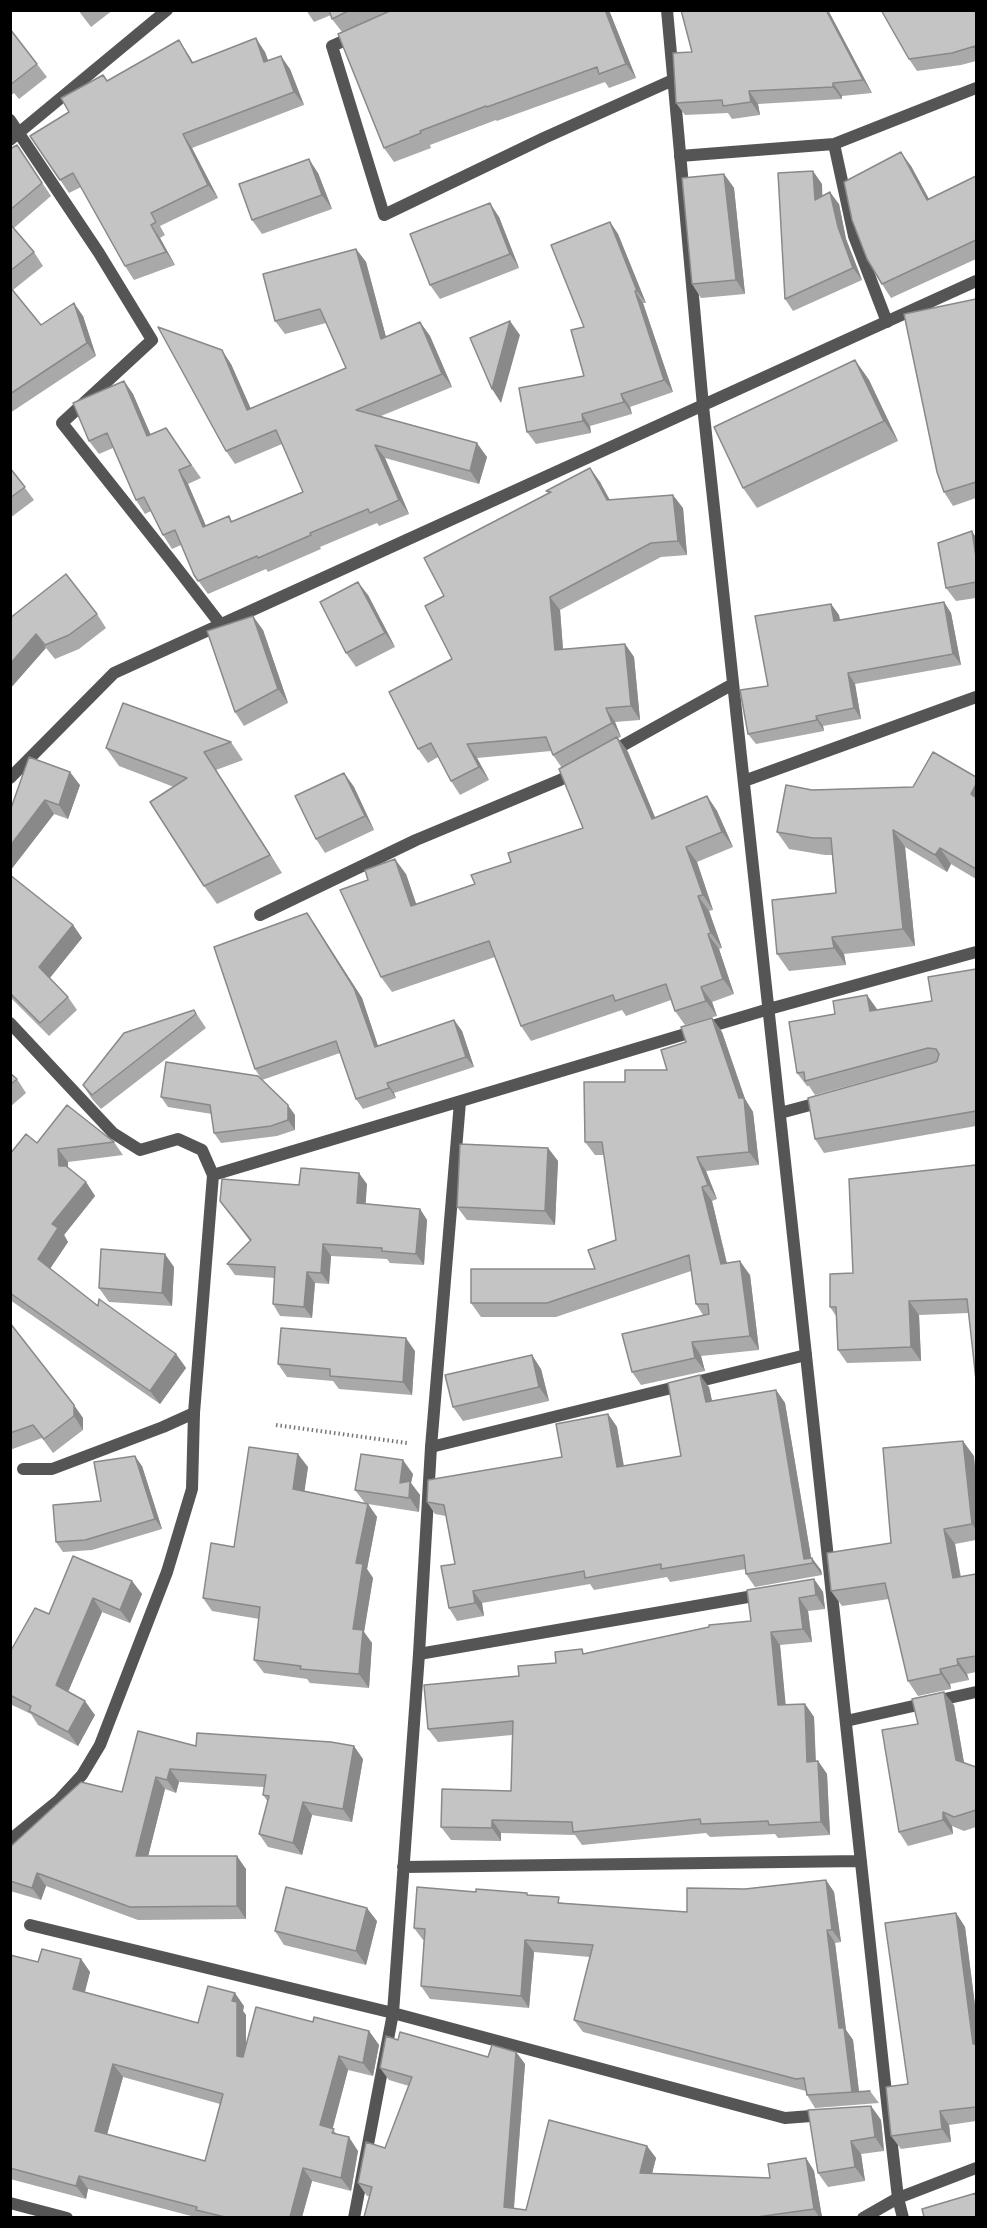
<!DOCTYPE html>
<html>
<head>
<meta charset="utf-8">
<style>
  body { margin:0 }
  #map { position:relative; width:987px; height:2228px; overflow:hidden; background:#fff; font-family:"Exo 2",sans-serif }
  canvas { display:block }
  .frame { position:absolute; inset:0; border:12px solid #000; pointer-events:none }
</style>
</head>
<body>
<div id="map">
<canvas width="987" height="2228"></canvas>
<div class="frame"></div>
</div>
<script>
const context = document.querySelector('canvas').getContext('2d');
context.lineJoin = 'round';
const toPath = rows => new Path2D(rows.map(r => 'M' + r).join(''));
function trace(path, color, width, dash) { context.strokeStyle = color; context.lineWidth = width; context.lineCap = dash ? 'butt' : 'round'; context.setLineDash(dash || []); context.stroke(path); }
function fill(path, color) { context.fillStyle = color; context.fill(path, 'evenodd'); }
const path = toPath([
  [276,1425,407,1443]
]);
const lane = toPath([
  [10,120,99,253,152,340,62,423,170,559,221,625],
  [10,140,167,10],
  [834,144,976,88],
  [680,156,834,144,854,236,887,322],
  [780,1113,825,1101],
  [431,1447,806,1355],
  [419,1654,765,1594],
  [10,1840,58,1801,82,1775,100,1745,167,1572,192,1489,194,1413]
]);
const street = toPath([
  [667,10,703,406,888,2111,898,2198,903,2218],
  [355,36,332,46,384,215,544,138,673,80],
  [611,752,733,684],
  [10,778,114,673,976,281],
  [744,781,976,697],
  [260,915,416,840,560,780,577,771],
  [10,1023,113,1133,140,1150,178,1139,202,1150,213,1175,769,1009,976,952],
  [23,1469,52,1469,163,1427,194,1413,213,1175],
  [846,1721,976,1692],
  [403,1867,861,1861],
  [30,1925,393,2013,785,2118,824,2115],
  [10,2203,67,2218],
  [354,2218,393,2013,419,1654,431,1447,460,1102],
  [863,2218,898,2198,976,2168]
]);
const wall = toPath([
  [78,10,113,10,91,27],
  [306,10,609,10,636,78,609,88,605,82,497,121,496,120,430,145,431,148,394,162,384,148,342,32,332,19,331,15,314,22],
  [681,10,828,10,872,93,842,96,842,99,758,104,760,115,732,119,728,113,685,115,676,103,692,52],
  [976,10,976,61,961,65,917,71,909,59],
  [10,29,47,77,19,99,14,93,10,96],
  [265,52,268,61,290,69,304,105,192,148,218,198,160,226,165,235,160,238,175,265,134,280,125,266,81,187,69,193,30,136,69,112,108,81,188,54,193,62],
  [17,145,51,196,14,228,34,252,43,266,13,290,41,325,83,316,96,356,10,413,10,149],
  [911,166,929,199,976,176,976,259,891,298,882,284],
  [318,173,332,209,262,234,252,220],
  [724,174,734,188,745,294,701,298,692,284],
  [822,184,822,196,839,204,846,239,862,280,793,311,785,299],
  [499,217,519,268,440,299,430,285],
  [610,222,618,234,646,303,643,303,673,392,630,407,632,414,590,426,591,433,536,444,527,432,584,376,584,327],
  [356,249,366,262,386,337,420,322,430,336,452,387,381,416,487,457,479,484,385,458,409,514,379,526,377,523,320,547,321,549,268,572,266,569,208,594,194,575,181,545,172,549,163,535,151,511,145,514,136,500,113,448,99,454,89,441,124,381,133,394,150,435,166,428,201,478,188,484,206,526,229,516,232,521,303,492,282,444,235,464,226,451,231,364,251,409,346,368,326,323,285,334,275,321],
  [976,299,976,498,953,506,944,492],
  [855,360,869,380,898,441,757,508,743,488],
  [10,468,34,500,10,518],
  [590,468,600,482,610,500,683,508,687,555,661,557,560,610,563,649,625,644,634,657,640,720,615,722,621,737,618,738,628,752,655,818,707,796,717,811,733,847,697,862,713,910,709,911,722,948,719,949,734,994,712,1002,717,1016,685,1025,675,1011,671,1000,626,1016,622,1010,531,1041,521,1026,495,957,392,992,381,977,406,874,416,904,475,884,511,862,583,828,562,768,553,755,551,751,477,758,489,780,460,795,451,781,438,757,428,763,418,749,452,659,444,596,548,493,546,491],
  [972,531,976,538,976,598,956,601,946,588],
  [368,595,395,647,356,667,346,653],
  [944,602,951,613,961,665,855,684,861,719,823,726,824,731,756,744,748,734,768,686,831,604,839,615,840,621],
  [97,614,106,628,79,649,55,659,46,648,10,618],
  [263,630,288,703,244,726,235,712],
  [231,742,243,760,216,770,282,873,217,904,204,886,174,787,119,766,106,748],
  [344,773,354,787,374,830,325,853,316,839],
  [976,777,976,879,951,864,947,872,905,847,915,946,844,954,846,965,789,971,777,954,836,893,832,855,825,855,789,849,777,832,812,790,913,787],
  [80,785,68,819,54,814,10,871,10,811],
  [10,875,73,925,82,938,50,978,68,997,77,1010,49,1036,10,997],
  [314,923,362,998,378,1046,454,1020,462,1031,474,1067,394,1093,396,1098,363,1109,356,1099,340,1053,262,1080,255,1069],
  [976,969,976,1126,824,1153,815,1139,935,1062,815,1095,809,1086,807,1086,797,1073,835,1014,877,1009,877,1010,932,1001],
  [194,1010,206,1028,101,1109,92,1099,83,1085],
  [712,1018,722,1032,745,1099,753,1112,759,1165,706,1171,717,1199,712,1201,727,1263,750,1275,759,1350,701,1356,705,1371,641,1385,632,1372,703,1315,696,1304,691,1271,556,1317,481,1317,471,1303,595,1269,616,1240,604,1155,595,1155,585,1142,625,1082,667,1070,686,1042],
  [10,1073,17,1079,26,1093,10,1107],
  [161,1097,295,1115,295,1130,277,1136,221,1143,214,1133,212,1114,168,1107],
  [114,1142,123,1155,68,1162,68,1168,86,1182,95,1196,64,1235,68,1242,50,1269,98,1306,176,1354,186,1368,160,1404,10,1300,10,1154,37,1143],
  [548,1148,558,1161,555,1225,467,1220,457,1207],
  [976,1165,969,1313,919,1315,921,1361,847,1363,838,1350,836,1316,830,1307,853,1273],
  [367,1184,365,1204,420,1209,427,1220,424,1265,390,1263,387,1259,331,1256,329,1284,315,1283,312,1318,280,1316,273,1304,275,1278,235,1275,227,1264,250,1241,220,1201,299,1185],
  [174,1267,172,1306,109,1302,99,1288],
  [10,1323,83,1418,83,1430,53,1453,42,1438,10,1450],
  [415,1351,412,1395,339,1389,333,1381,287,1377,278,1364],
  [541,1369,549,1401,463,1421,453,1407],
  [709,1387,712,1401,776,1390,785,1403,811,1558,821,1570,822,1575,755,1587,746,1574,746,1569,670,1582,667,1577,594,1590,590,1584,482,1603,484,1616,457,1621,449,1608,455,1564,446,1516,435,1514,427,1502,562,1457,608,1414,617,1427,624,1466,681,1456],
  [974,1456,976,1480,976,1540,955,1544,961,1577,976,1574,976,1672,967,1674,969,1680,950,1684,951,1689,918,1696,908,1681,889,1599,842,1606,831,1591,891,1543],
  [142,1466,162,1529,92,1550,63,1552,56,1542,101,1501],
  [308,1467,304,1491,365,1503,355,1490,413,1474,411,1483,420,1495,419,1512,368,1504,377,1517,367,1569,373,1578,364,1632,372,1643,369,1688,310,1683,307,1679,264,1673,254,1660,259,1619,212,1611,203,1598,234,1547],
  [814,1579,823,1592,825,1609,808,1611,812,1642,780,1645,785,1704,805,1704,814,1717,816,1761,818,1761,827,1774,830,1835,778,1838,775,1834,710,1837,706,1833,582,1845,575,1835,501,1833,501,1841,451,1840,441,1827,511,1791,512,1735,438,1742,428,1729,519,1676,586,1653,751,1621],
  [132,1581,142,1594,130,1623,102,1612,68,1692,95,1715,78,1746,38,1725,31,1714,10,1704,10,1652,49,1614],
  [954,1705,964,1763,976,1767,976,1827,964,1831,952,1826,953,1834,908,1846,899,1832,918,1724],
  [196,1746,363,1759,352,1822,312,1815,302,1855,268,1847,259,1834,268,1802,263,1795,264,1787,179,1782,176,1793,165,1789,148,1856,246,1869,246,1919,138,1920,46,1886,41,1900,10,1891,10,1847,122,1792],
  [826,1880,834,1892,841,1942,835,1943,846,2030,853,2040,859,2092,870,2091,879,2103,815,2108,807,2095,806,2091,583,2032,574,2020,590,1957,534,1952,529,2008,430,1999,421,1986,424,1940,423,1940,414,1928,528,1895,563,1903,687,1912,745,1889],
  [956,1913,965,1927,976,2013,976,2121,949,2125,951,2142,901,2149,891,2136,908,2084],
  [377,1921,366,1965,284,1945,275,1931],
  [10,1955,38,1962,81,1959,90,1972,85,1992,198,2023,244,2006,243,2011,246,2015,246,2044,313,2022,369,2031,379,2045,373,2076,348,2070,332,2129,337,2134,358,2151,351,2191,312,2181,302,2217,195,2217,88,2189,86,2199,10,2179],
  [123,2077,220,2104,205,2161,107,2135],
  [398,2040,488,2057,516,2052,525,2064,514,2209,526,2210,647,2146,656,2158,652,2173,770,2178,806,2158,814,2171,822,2217,364,2217,369,2196,367,2196,358,2183,385,2148,409,2086,389,2080,380,2068],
  [871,2106,881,2120,884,2151,861,2154,865,2181,828,2187,818,2173]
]);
const shadedWall = toPath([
  [605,10,609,10,636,78,626,64],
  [826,10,828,10,872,93,863,80],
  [256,38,265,52,274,76,264,62],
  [179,40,188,54,201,76,192,63],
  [281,56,290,69,304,105,294,92],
  [833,83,842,96,842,99,833,87],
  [749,91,758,104,760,115,751,102],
  [183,134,192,148,218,198,208,185],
  [901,152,911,166,937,214,927,200],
  [309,159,318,173,332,209,322,195],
  [813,171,822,184,823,212,815,200],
  [724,174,734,188,745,294,736,280],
  [830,192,839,204,846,239,862,280,853,268,838,227],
  [490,203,499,217,519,268,510,254],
  [610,222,618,234,646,303,637,291],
  [151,225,160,238,175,265,166,252],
  [356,249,366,262,390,352,381,339],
  [635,291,643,303,673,392,664,380],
  [74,303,83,316,96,356,87,343],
  [510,321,520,335,501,403,492,389],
  [420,322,430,336,452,387,442,374],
  [222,350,231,364,257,423,247,410],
  [855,360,869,380,898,441,884,421],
  [124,381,133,394,157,449,147,436],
  [621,394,630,407,632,414,624,402],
  [582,414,590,426,591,433,583,421],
  [477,443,487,457,479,484,470,471],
  [375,445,385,458,409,514,399,500],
  [590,468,600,482,617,514,607,500],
  [179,470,188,484,212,540,203,527],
  [673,495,683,508,687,555,678,541],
  [972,531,976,538,976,557],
  [358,582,368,595,395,647,385,633],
  [550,597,560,610,564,663,555,650],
  [944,602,951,613,961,665,953,654],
  [831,604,839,615,842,632,834,621],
  [253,616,263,630,288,703,278,689],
  [36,634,46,648,10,689,10,664],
  [625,644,634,657,640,720,631,706],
  [848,673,855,684,861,719,854,708],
  [606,708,615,722,621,737,612,723],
  [816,716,823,726,824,731,817,720],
  [617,737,628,752,662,834,652,819],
  [467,744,477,758,489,780,479,767],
  [204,752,216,770,282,873,270,855],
  [70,772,80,785,68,819,59,805],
  [344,773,354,787,374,830,365,816],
  [976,784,976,802,971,794],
  [707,796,717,811,733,847,722,832],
  [45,800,54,814,10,871,10,846],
  [893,830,905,847,915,946,903,929],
  [686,847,697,862,713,910,703,895],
  [940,848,951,864,947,872,935,855],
  [395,859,406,874,422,921,411,906],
  [698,896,709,911,722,948,711,933],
  [307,913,362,998,382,1058,375,1047],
  [73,925,82,938,48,980,39,967],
  [708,934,719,949,734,994,723,979],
  [832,937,844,954,846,965,834,948],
  [701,987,712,1002,717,1016,706,1001],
  [867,995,877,1009,879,1024,870,1011],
  [712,1018,722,1032,745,1099,753,1112,759,1165,749,1152,739,1098],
  [454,1020,462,1031,474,1067,466,1057],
  [387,1083,394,1093,396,1098,389,1088],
  [288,1105,295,1115,295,1130,288,1120],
  [548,1148,558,1161,555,1225,545,1211],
  [58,1149,68,1162,68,1179,59,1166],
  [697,1157,706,1171,717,1199,708,1185],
  [359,1173,367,1184,365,1214,357,1203],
  [86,1182,95,1196,64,1235,68,1242,47,1273,38,1259,52,1224],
  [702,1187,712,1201,730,1277,721,1264],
  [420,1209,427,1220,424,1265,416,1254],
  [323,1244,331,1256,329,1284,321,1273],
  [165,1254,174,1267,172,1306,162,1293],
  [740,1261,750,1275,759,1350,750,1336],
  [307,1272,315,1283,312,1318,304,1307],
  [909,1301,919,1315,921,1361,911,1347],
  [406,1338,415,1351,412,1395,403,1382],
  [692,1342,701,1356,705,1371,695,1358],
  [176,1354,186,1368,160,1404,150,1391],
  [532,1355,541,1369,549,1401,539,1387],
  [700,1375,709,1387,715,1415,706,1402],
  [776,1390,785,1403,812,1563,804,1559],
  [74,1405,83,1418,83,1430,74,1416],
  [608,1414,617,1427,626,1480,617,1467],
  [963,1441,974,1456,976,1480,976,1530,972,1524],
  [298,1454,308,1467,303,1502,293,1489],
  [135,1456,142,1466,162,1529,155,1519],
  [403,1460,413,1474,411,1483,420,1495,419,1512,400,1483],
  [368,1504,377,1517,367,1569,373,1578,364,1632,372,1643,369,1688,359,1674,353,1629,356,1563],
  [944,1529,955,1544,963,1593,953,1578],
  [812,1558,821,1570,822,1575,813,1563],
  [814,1579,823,1592,825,1609,816,1595],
  [132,1581,142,1594,130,1623,120,1610],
  [473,1591,482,1603,484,1616,475,1603],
  [93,1598,102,1612,65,1699,56,1685],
  [799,1598,808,1611,812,1642,803,1629],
  [771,1632,780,1645,787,1718,778,1705],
  [957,1659,967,1674,969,1680,958,1665],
  [940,1669,950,1684,951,1689,941,1674],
  [944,1692,954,1705,966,1774,956,1760],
  [85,1701,95,1715,78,1746,68,1732],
  [805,1704,814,1717,816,1775,807,1762],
  [354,1746,363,1759,352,1822,343,1809],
  [818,1761,827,1774,830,1835,821,1822],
  [170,1769,179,1782,176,1793,167,1780],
  [156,1777,165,1789,145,1869,136,1856],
  [303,1802,312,1815,302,1855,293,1843],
  [943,1812,952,1826,953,1834,943,1820],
  [492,1820,501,1833,501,1841,492,1828],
  [237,1856,246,1869,246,1919,237,1906],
  [37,1873,46,1886,41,1900,32,1888],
  [826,1880,834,1892,841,1942,832,1930],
  [367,1908,377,1921,366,1965,356,1951],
  [956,1913,965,1927,976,2013,976,2049,973,2044],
  [827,1930,835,1943,846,2030,853,2040,859,2092,852,2092,839,2028],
  [525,1940,534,1952,529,2008,521,1996],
  [81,1959,90,1972,82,2002,73,1989],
  [235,1993,244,2006,243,2011,246,2015,246,2069,237,2056,232,2001],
  [369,2031,379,2045,373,2076,363,2063],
  [516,2052,525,2064,513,2217,504,2207],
  [339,2056,348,2070,330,2139,320,2125],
  [113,2064,123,2077,104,2145,95,2131],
  [871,2106,881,2120,884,2151,875,2137],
  [940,2111,949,2125,951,2142,942,2129],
  [349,2137,358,2151,351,2191,341,2178],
  [851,2141,861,2154,865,2181,855,2167],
  [647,2146,656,2158,649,2186,640,2173],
  [806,2158,814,2171,822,2217,819,2217,814,2209],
  [303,2168,312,2181,302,2217,290,2217],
  [79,2176,88,2189,86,2199,76,2186]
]);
const building = toPath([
  [329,10,350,10,332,19,329,10],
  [392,10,605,10,626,64,599,74,597,67,487,107,486,106,420,131,421,133,384,148,338,34,392,10],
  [681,10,826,10,863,80,833,83,833,87,749,91,751,102,723,106,722,100,676,103,673,53,692,52,681,10],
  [881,10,976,10,976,55,975,46,952,53,909,59,881,10],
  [10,29,37,64,10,85,10,29],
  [256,38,264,62,281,56,294,92,183,134,208,185,151,213,156,222,151,225,166,252,125,266,73,173,60,180,30,136,69,112,61,98,103,75,107,81,179,40,192,63,256,38],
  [17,145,42,183,10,210,10,149,17,145],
  [901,152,927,200,976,176,976,240,882,284,867,259,852,220,844,182,901,152],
  [309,159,322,195,252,220,239,184,309,159],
  [813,171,815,200,830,192,838,227,853,268,785,299,778,173,813,171],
  [724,174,736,280,692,284,682,178,724,174],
  [490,203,510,254,430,285,410,234,490,203],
  [610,222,637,291,635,291,664,380,621,394,624,402,582,414,583,421,527,432,519,388,584,376,571,330,584,327,551,245,610,222],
  [10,224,34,252,10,271,10,224],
  [356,249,381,339,420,322,442,374,356,410,477,443,470,471,375,445,399,500,370,513,368,509,310,533,311,535,258,558,257,556,198,581,194,575,175,530,163,535,144,497,136,500,107,433,89,441,73,403,124,381,147,436,166,428,191,465,179,470,203,527,229,516,231,522,303,492,276,430,226,451,158,327,222,350,247,410,346,368,320,309,275,321,263,274,356,249],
  [10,287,41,325,74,303,87,343,10,394,10,287],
  [976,299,976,482,944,492,937,472,904,314,976,299],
  [510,321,492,389,470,338,510,321],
  [855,360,884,421,743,488,714,427,855,360],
  [10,468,25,487,10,498,10,468],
  [590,468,607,500,673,495,678,541,651,543,550,597,555,650,625,644,631,706,606,708,612,723,553,755,546,737,467,744,479,767,451,781,431,743,418,749,389,692,452,659,425,606,444,596,424,558,551,492,546,491,590,468],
  [972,531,976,557,976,582,946,588,938,543,972,531],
  [66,574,97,614,69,635,45,645,36,634,10,664,10,618,66,574],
  [358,582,385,633,346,653,320,602,358,582],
  [944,602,953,654,848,673,854,708,816,716,817,720,748,734,740,690,768,686,755,616,831,604,834,621,944,602],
  [253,616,278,689,235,712,207,631,253,616],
  [123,703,231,742,204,752,270,855,204,886,150,802,187,778,106,748,123,703],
  [617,737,652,819,707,796,722,832,686,847,703,895,698,896,711,933,708,934,723,979,701,987,706,1001,675,1011,666,984,615,1001,613,995,521,1026,489,941,381,977,340,890,368,880,365,870,395,859,411,906,475,884,471,875,511,862,508,853,583,828,559,769,617,737],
  [933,752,976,777,976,784,971,794,976,798,976,869,940,848,935,855,893,830,903,929,832,937,834,948,777,954,772,900,836,893,831,838,813,838,777,832,786,785,812,790,913,787,933,752],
  [29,757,70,772,59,805,45,800,10,846,10,811,29,757],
  [344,773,365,816,316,839,295,796,344,773],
  [10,875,73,925,39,967,68,997,40,1023,10,993,10,875],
  [307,913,354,988,375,1047,454,1020,466,1057,387,1083,389,1088,356,1099,336,1041,255,1069,214,947,307,913],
  [976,969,976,1111,815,1139,808,1098,933,1063,937,1061,939,1054,936,1049,928,1048,805,1081,804,1072,797,1073,789,1022,835,1014,833,1001,867,995,870,1011,932,1001,928,977,976,969],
  [194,1010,196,1014,92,1095,83,1085,124,1033,194,1010],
  [712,1018,739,1098,744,1098,749,1152,697,1157,708,1185,702,1187,721,1264,740,1261,750,1336,692,1342,695,1358,632,1372,622,1334,709,1314,708,1304,696,1304,689,1255,547,1303,471,1303,471,1269,595,1269,588,1250,616,1240,602,1142,585,1142,584,1082,625,1082,625,1070,667,1070,661,1050,686,1042,681,1027,712,1018],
  [166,1062,258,1076,288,1105,288,1120,271,1126,214,1133,210,1105,161,1097,166,1062],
  [10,1073,17,1079,10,1085,10,1073],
  [67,1105,114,1142,58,1149,59,1166,66,1166,86,1182,52,1224,58,1228,38,1259,98,1306,99,1299,176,1354,150,1391,10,1293,10,1154,26,1134,37,1143,67,1105],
  [460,1144,548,1148,545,1211,457,1207,460,1144],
  [976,1165,976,1380,967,1299,909,1301,911,1347,838,1350,836,1307,830,1307,830,1274,853,1273,849,1179,976,1165],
  [301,1168,359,1173,357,1203,420,1209,416,1254,382,1251,382,1248,323,1244,321,1273,307,1272,304,1307,273,1304,275,1267,227,1264,251,1240,220,1201,222,1179,299,1185,301,1168],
  [101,1249,165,1254,162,1293,99,1288,101,1249],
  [10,1323,74,1405,74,1416,44,1439,33,1425,10,1433,10,1323],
  [281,1328,406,1338,403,1382,330,1376,330,1369,278,1364,281,1328],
  [532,1355,539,1387,453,1407,445,1375,532,1355],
  [700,1375,706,1402,776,1390,804,1559,812,1558,813,1563,746,1574,744,1555,661,1569,661,1564,585,1578,584,1571,473,1591,475,1603,449,1608,441,1566,455,1564,444,1505,427,1502,428,1480,562,1457,556,1424,608,1414,617,1467,681,1456,668,1383,700,1375],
  [963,1441,972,1524,944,1529,953,1578,976,1574,976,1656,957,1659,958,1665,940,1669,941,1674,908,1681,885,1583,831,1591,827,1553,891,1543,883,1448,963,1441],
  [249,1447,298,1454,293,1489,368,1504,356,1563,363,1564,353,1629,363,1630,359,1674,300,1669,301,1666,254,1660,260,1607,203,1598,211,1543,234,1547,249,1447],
  [361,1454,403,1460,400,1483,410,1481,409,1498,355,1490,361,1454],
  [135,1456,155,1519,85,1540,56,1542,53,1505,101,1501,94,1462,135,1456],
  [73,1556,132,1581,120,1610,93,1598,56,1685,85,1701,68,1732,29,1711,31,1706,10,1695,10,1652,35,1608,49,1614,73,1556],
  [814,1579,816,1595,799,1598,803,1629,771,1632,778,1705,805,1704,807,1762,818,1761,821,1822,769,1825,768,1821,701,1824,700,1819,573,1832,572,1822,492,1820,492,1828,441,1827,442,1789,511,1791,513,1721,428,1729,424,1685,519,1676,518,1666,556,1663,555,1652,582,1649,583,1654,709,1627,709,1625,751,1621,747,1590,814,1579],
  [944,1692,956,1760,976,1767,976,1810,954,1817,943,1812,943,1820,899,1832,882,1730,918,1724,912,1699,944,1692],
  [138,1731,196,1746,197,1733,331,1742,354,1746,343,1809,303,1802,293,1843,259,1834,269,1796,263,1795,266,1775,170,1769,167,1780,156,1777,136,1856,237,1856,237,1906,130,1907,37,1873,32,1888,10,1881,10,1847,81,1782,122,1792,138,1731],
  [826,1880,832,1930,827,1930,839,2028,844,2028,852,2092,870,2091,807,2095,804,2078,796,2079,574,2020,593,1945,525,1940,521,1996,421,1986,425,1929,414,1928,417,1887,476,1892,476,1889,527,1893,527,1895,559,1897,558,1903,687,1912,687,1888,745,1889,826,1880],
  [286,1887,367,1908,356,1951,275,1931,286,1887],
  [956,1913,973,2044,976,2044,976,2107,940,2111,942,2129,891,2136,886,2087,908,2084,885,1923,956,1913],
  [42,1949,81,1959,73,1989,198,2023,208,1986,235,1993,232,2001,237,2002,237,2056,243,2057,256,2007,313,2022,314,2017,369,2031,363,2063,339,2056,320,2125,334,2129,332,2133,349,2137,341,2178,303,2168,290,2217,225,2217,196,2210,197,2207,79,2176,76,2186,10,2168,10,1955,38,1962,42,1949],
  [113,2064,223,2094,205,2161,95,2131,113,2064],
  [400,2032,488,2057,492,2045,516,2052,504,2207,526,2210,549,2120,647,2146,640,2173,770,2178,768,2164,806,2158,814,2209,757,2217,364,2217,372,2187,358,2183,366,2142,385,2148,412,2077,380,2068,386,2036,398,2040,400,2032],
  [871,2106,875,2137,851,2141,855,2167,818,2173,808,2110,871,2106],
  [976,2193,976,2217,924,2217,922,2209,976,2193]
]);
trace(path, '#777', 4, [1.5, 3]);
trace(lane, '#555', 12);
trace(street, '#555', 12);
fill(wall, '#a9a9a9');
fill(shadedWall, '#898989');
fill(building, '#c4c4c4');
trace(building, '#898989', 1.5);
</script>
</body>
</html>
